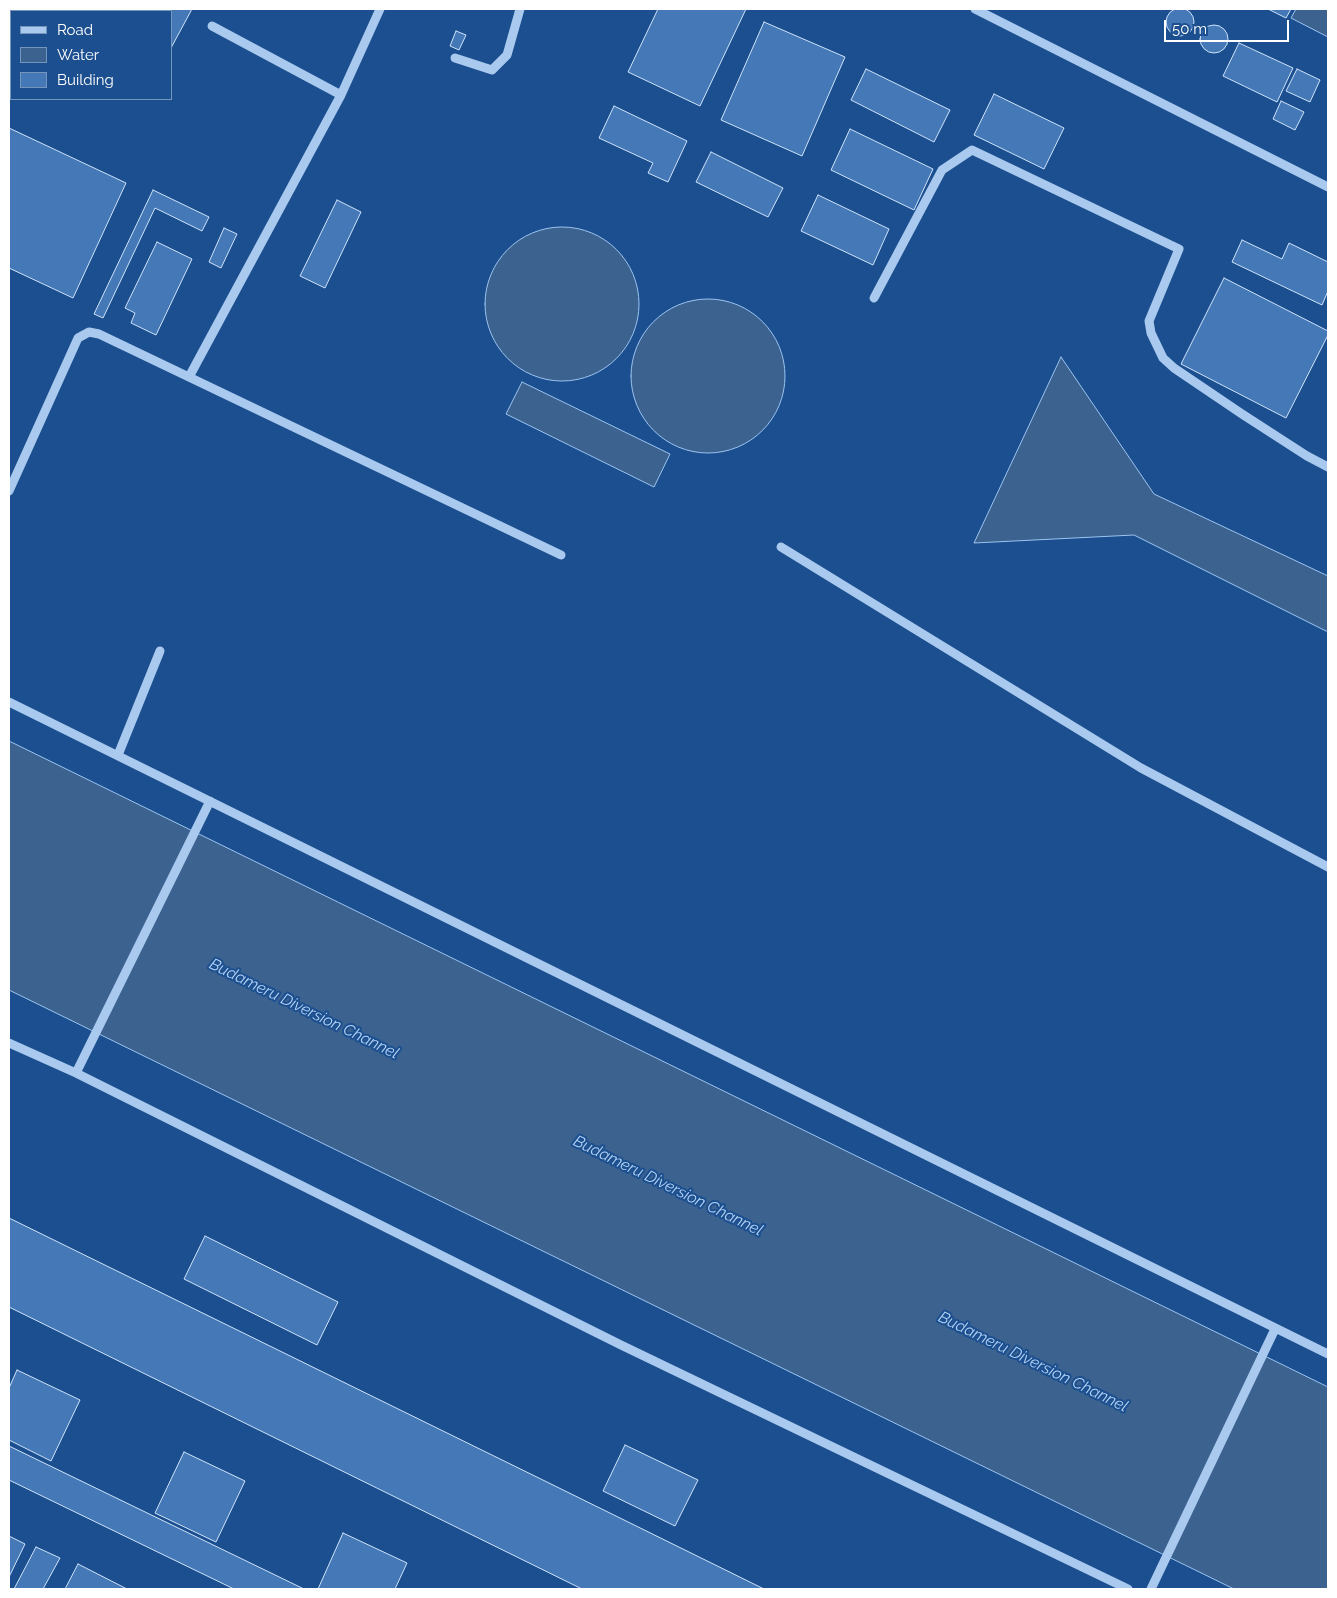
<!DOCTYPE html>
<html>
<head>
<meta charset="utf-8">
<style>
  body { margin:0 }
  #map { position:relative; width:1337px; height:1598px; overflow:hidden; background:#1b4f8f; font-family:Raleway,sans-serif }
  canvas { display:block }
  .frame { position:absolute; inset:0; border:10px solid #fff; pointer-events:none }
  .legend { position:absolute; left:10px; top:10px; width:162px; height:90px; box-sizing:border-box; background:#1b4f8f; border:1px solid #7695bc; margin:0; padding:6px 9px; list-style:none; font-size:15px; color:#fff }
  .legend li { display:flex; align-items:center; gap:10px; height:25px }
  .legend b { width:25px; border:1px solid #7695bc }
  .scale { position:absolute; left:1164px; top:20px; width:125px; height:22px; box-sizing:border-box; border:2px solid #fff; border-top:0; padding-left:6px; font-size:15px; line-height:18px; white-space:nowrap; color:#fff; -webkit-text-stroke:4px #1b4f8f; paint-order:stroke }
</style>
</head>
<body>
<div id="map">
<canvas width="1337" height="1598"></canvas>
<div class="frame"></div>
<ul class="legend">
<li><b style="height:6px;background:#a9c9ee"></b>Road</li>
<li><b style="height:14px;background:#3c6290"></b>Water</li>
<li><b style="height:14px;background:#4478b7"></b>Building</li>
</ul>
<div class="scale">50 m</div>
</div>
<script>
const context = document.querySelector('canvas').getContext('2d');
context.lineJoin = 'round';
function fill(path, color) { context.fillStyle = color; context.fill(path, 'evenodd'); }
const toPath = rows => new Path2D(rows.map(r => 'M' + r).join(''));
function trace(path, color, width, dash) { context.strokeStyle = color; context.lineWidth = width; context.lineCap = dash ? 'butt' : 'round'; context.setLineDash(dash || []); context.stroke(path); }
function drawText(font, color, halo, rows, align = 'center') {
  context.font = font + ' Raleway,sans-serif'; context.lineWidth = 4; context.setLineDash([]); context.textBaseline = 'middle'; context.strokeStyle = halo; context.fillStyle = color; for (const [text, x, y, turn = 0] of rows) {
    context.save(); context.translate(x, y); context.rotate((+turn || 0) * Math.PI / 180); context.textAlign = isNaN(turn) ? turn : align; if (halo) context.strokeText(text, 0, 0); context.fillText(text, 0, 0); context.restore();
  }
}
const water = toPath([
  [1296,9,1328,9,1328,37,1291,18,1296,9],
  '485 304a77 77 0 1 1 154 0a77 77 0 1 1-154 0Z',
  '631 376a77 77 0 1 1 154 0a77 77 0 1 1-154 0Z',
  [1061,357,1154,494,1328,576,1328,632,1134,535,974,543,1061,357],
  [522,382,670,454,654,487,506,414,522,382],
  [9,741,1328,1387,1328,1589,1234,1589,9,990,9,741]
]);
const building = toPath([
  '1166 22a14 14 0 1 1 28 0a14 14 0 1 1-28 0Z',
  [150,9,192,9,171,48,171,11,149,11,150,9],
  [658,9,746,9,700,106,628,72,658,9],
  [1268,9,1291,9,1286,18,1268,9],
  [764,22,845,57,802,156,721,120,764,22],
  '1200 39a14 14 0 1 1 28 0a14 14 0 1 1-28 0Z',
  [456,31,466,35,459,50,450,46,456,31],
  [1239,43,1293,68,1277,102,1223,76,1239,43],
  [866,69,950,110,934,142,851,100,866,69],
  [1297,69,1320,80,1310,102,1286,91,1297,69],
  [994,94,1064,128,1044,169,974,135,994,94],
  [1281,101,1304,112,1295,130,1273,119,1281,101],
  [614,106,687,141,668,182,648,173,653,163,599,138,614,106],
  [9,128,126,183,73,298,9,268,9,128],
  [850,129,933,169,914,210,831,170,850,129],
  [711,152,783,188,768,217,696,182,711,152],
  [153,190,209,217,202,231,155,208,103,318,94,314,153,190],
  [818,195,889,229,873,265,801,231,818,195],
  [337,200,361,212,325,288,300,276,337,200],
  [224,228,237,234,221,268,209,262,224,228],
  [1242,240,1282,259,1289,243,1328,262,1328,291,1322,305,1232,262,1242,240],
  [157,242,192,259,156,335,131,323,135,313,125,308,157,242],
  [1224,278,1328,331,1328,335,1286,418,1181,364,1224,278],
  [9,1218,551,1484,764,1589,582,1589,9,1307,9,1218],
  [205,1236,338,1302,317,1345,184,1279,205,1236],
  [17,1370,80,1400,51,1461,9,1440,9,1388,17,1370],
  [625,1445,698,1480,675,1526,603,1491,625,1445],
  [9,1446,304,1589,234,1589,9,1480,9,1446],
  [184,1452,245,1481,216,1542,155,1513,184,1452],
  [343,1533,407,1563,395,1589,318,1589,343,1533],
  [9,1536,25,1544,9,1577,9,1536],
  [36,1547,60,1558,43,1589,14,1589,36,1547],
  [78,1564,127,1589,65,1589,78,1564]
]);
const minor = toPath([
  [975,9,1328,187],
  [212,26,341,95],
  [455,58,492,70,507,55,520,9],
  [874,298,942,170,972,150,1179,249,1149,321,1151,333,1163,358,1174,368,1242,414,1307,456,1328,467],
  [189,377,341,95,380,9],
  [9,491,78,338,89,332,99,334,561,555],
  [781,547,1141,768,1328,867],
  [9,702,1328,1354],
  [118,755,160,651],
  [9,1043,76,1073,621,1345,1128,1589],
  [76,1073,210,801],
  [1151,1589,1275,1329]
]);
const waterNames = [
  ["Budameru Diversion Channel",304,1009,26],
  ["Budameru Diversion Channel",668,1186,26],
  ["Budameru Diversion Channel",1033,1362,26]
];
fill(water, '#3c6290');
trace(water, '#9cc4f0', 1);
fill(building, '#4478b7');
trace(building, '#cfe3fa', 1);
trace(minor, '#a9c9ee', 9);
drawText('italic 16px', '#b5d3f5', '#1b4f8f', waterNames);
</script>
</body>
</html>
